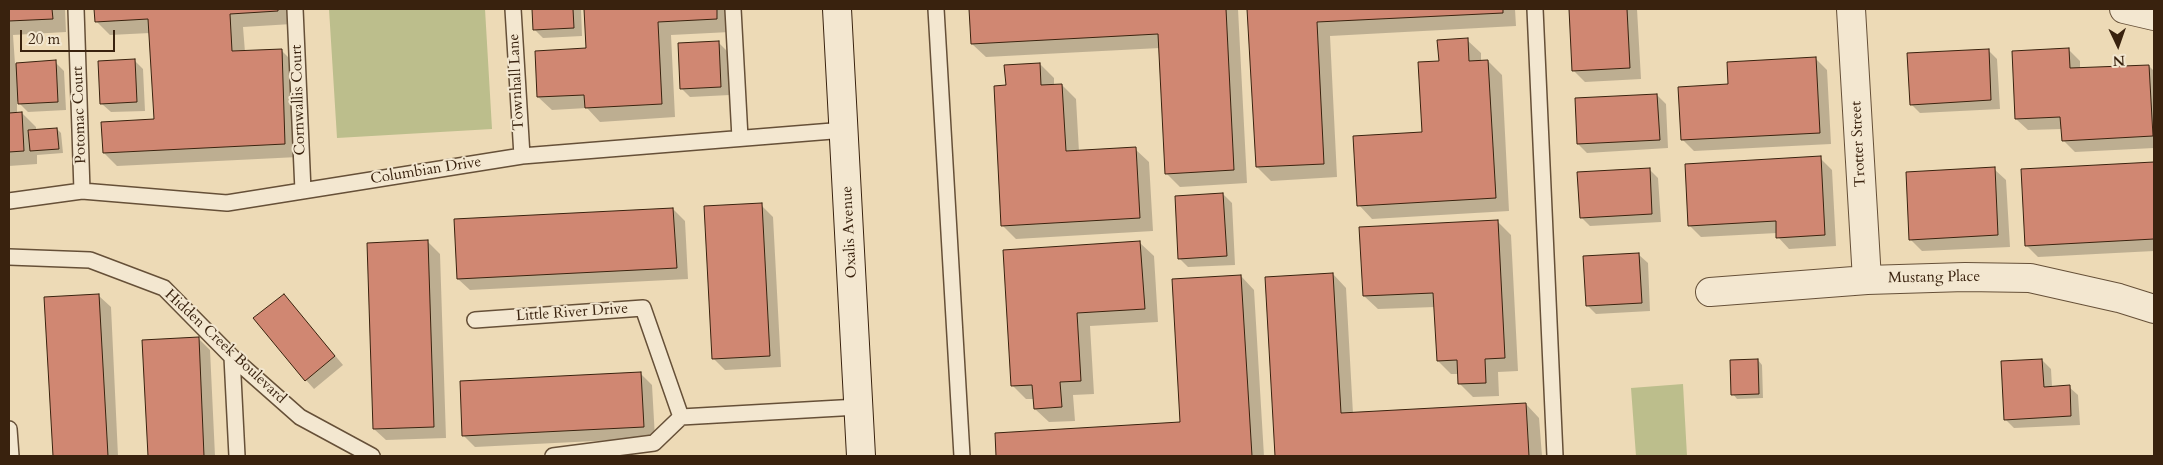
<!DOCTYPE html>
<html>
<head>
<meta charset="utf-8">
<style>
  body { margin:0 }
  #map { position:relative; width:2163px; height:465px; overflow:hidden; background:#eddab6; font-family:Cardo,serif }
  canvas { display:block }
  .frame { position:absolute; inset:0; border:10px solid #39220e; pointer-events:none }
  .north { position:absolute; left:2093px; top:20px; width:50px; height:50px; -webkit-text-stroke:4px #f3e7d0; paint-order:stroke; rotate:177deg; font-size:14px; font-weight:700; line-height:20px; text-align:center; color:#39220e }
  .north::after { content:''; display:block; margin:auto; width:18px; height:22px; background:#39220e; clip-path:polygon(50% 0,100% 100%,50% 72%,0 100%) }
  .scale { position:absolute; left:20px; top:30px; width:95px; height:22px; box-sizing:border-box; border:2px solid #39220e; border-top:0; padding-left:6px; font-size:15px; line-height:18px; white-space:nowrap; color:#39220e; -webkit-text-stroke:4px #f3e7d0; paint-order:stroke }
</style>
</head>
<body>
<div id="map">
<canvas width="2163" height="465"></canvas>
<div class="frame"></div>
<div class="north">N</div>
<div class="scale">20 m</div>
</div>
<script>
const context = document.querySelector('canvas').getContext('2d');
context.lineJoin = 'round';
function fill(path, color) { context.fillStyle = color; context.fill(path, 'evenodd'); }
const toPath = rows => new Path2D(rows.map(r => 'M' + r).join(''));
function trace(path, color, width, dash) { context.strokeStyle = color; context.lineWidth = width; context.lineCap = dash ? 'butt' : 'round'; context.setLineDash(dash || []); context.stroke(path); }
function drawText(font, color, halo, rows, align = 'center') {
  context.font = font + ' Cardo,serif'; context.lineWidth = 4; context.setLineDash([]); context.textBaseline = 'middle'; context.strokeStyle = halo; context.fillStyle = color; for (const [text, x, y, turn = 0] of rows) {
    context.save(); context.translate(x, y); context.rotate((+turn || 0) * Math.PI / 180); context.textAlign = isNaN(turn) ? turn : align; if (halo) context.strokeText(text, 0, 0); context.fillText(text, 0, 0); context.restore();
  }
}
const green = toPath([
  [329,9,485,9,492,129,337,138],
  [1683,384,1687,456,1636,456,1631,388]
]);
const shadow = toPath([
  [9,9,65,9,66,32,13,35,15,64,55,62,64,71,66,110,28,112,17,101,17,113,22,113,36,127,36,130,57,129,61,133,63,153,37,155,37,164,9,166],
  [95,9,291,9,292,24,243,27,245,52,281,50,295,64,298,157,117,166,104,153,155,120,150,33,110,35,96,21],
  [533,9,581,9,582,36,543,38,534,29],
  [585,9,729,9,730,32,671,35,675,117,600,122,587,108,552,110,538,97,587,49],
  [970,9,1238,9,1247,183,1180,187,1166,173,1160,48,986,57,972,44],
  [1249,9,1515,9,1516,26,1330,36,1337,177,1271,181,1257,167],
  [1570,9,1637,9,1641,79,1585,82,1573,70],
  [1467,40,1481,53,1481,62,1488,61,1502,75,1509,211,1372,219,1359,205,1423,134,1440,62],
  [718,42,727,51,730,95,690,97,682,89],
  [2068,49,2080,61,2080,69,2149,66,2154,71,2154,148,2075,152,2063,140,2062,129,2028,130,2016,119],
  [1988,50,1997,59,2000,109,1920,113,1911,104],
  [1815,58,1827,70,1831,144,1694,151,1682,139,1729,85],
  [134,60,143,69,145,111,111,112,102,104],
  [1040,64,1054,78,1054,86,1062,85,1076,99,1079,152,1135,149,1149,162,1153,231,1016,239,1002,225,1007,87],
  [1657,95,1666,104,1668,148,1587,153,1578,144],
  [1820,158,1832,170,1836,246,1789,249,1778,237,1777,233,1701,237,1689,225],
  [2154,163,2154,251,2038,257,2026,245,2022,170],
  [1649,169,1658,178,1661,222,1590,226,1581,217],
  [1994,169,2006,180,2010,247,1922,251,1911,240],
  [1223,194,1232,203,1235,265,1188,267,1179,258],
  [761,205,773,217,781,367,725,370,713,358],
  [673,209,685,221,688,279,470,290,458,279],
  [1497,221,1511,235,1518,371,1498,372,1499,396,1473,397,1459,383,1459,374,1451,374,1438,361,1435,307,1378,309,1364,296],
  [428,242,440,254,446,438,386,440,374,429],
  [1140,243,1154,256,1158,322,1090,326,1094,394,1073,395,1075,421,1049,422,1035,409,1035,399,1026,399,1013,386,1004,251],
  [1639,255,1648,263,1650,311,1596,314,1587,305],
  [1333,274,1346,288,1353,414,1526,404,1539,418,1542,456,1276,456,1266,278],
  [1241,276,1254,290,1264,456,997,456,996,434,1181,424],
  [284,295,343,365,314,389,306,380],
  [99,296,111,307,118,456,54,456,46,298],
  [198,338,210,350,215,456,149,456,144,341],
  [1758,360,1762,365,1763,398,1737,399,1733,394],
  [2042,360,2051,369,2052,387,2069,387,2078,395,2080,425,2014,428,2005,419],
  [640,373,652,385,655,438,475,447,464,436]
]);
const building = toPath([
  [9,9,52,9,53,19,9,21,9,9],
  [94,9,278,9,278,11,230,14,232,51,282,49,285,144,103,153,101,122,154,119,148,19,95,22,94,9],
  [532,9,573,9,574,28,533,30,532,9],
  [584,9,717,9,717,19,658,22,662,104,585,108,584,95,537,97,535,51,586,48,584,9],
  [969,9,1226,9,1234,170,1165,174,1158,34,971,44,969,9],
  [1247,9,1503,9,1503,13,1317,22,1324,164,1256,167,1247,9],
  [1569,9,1627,9,1630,68,1572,71,1569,9],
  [1468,38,1469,61,1488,60,1496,198,1357,206,1353,136,1422,132,1418,62,1439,61,1437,40,1468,38],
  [719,41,721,87,680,89,678,43,719,41],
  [2069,48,2070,68,2149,65,2153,136,2062,141,2060,117,2015,119,2012,51,2069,48],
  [1989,49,1991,100,1910,105,1907,53,1989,49],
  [1816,57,1820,133,1681,140,1678,87,1728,84,1727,62,1816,57],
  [135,59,137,102,100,104,98,61,135,59],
  [56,60,58,102,18,104,16,63,56,60],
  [1040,63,1041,85,1062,84,1066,151,1136,147,1140,218,1001,226,994,86,1006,85,1004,65,1040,63],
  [1657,94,1660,140,1577,144,1575,98,1657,94],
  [22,112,24,151,9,152,9,113,22,112],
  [57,128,59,149,30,151,28,130,57,128],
  [1821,156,1825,235,1776,238,1776,221,1688,226,1685,164,1821,156],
  [2154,162,2154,239,2025,246,2021,169,2154,162],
  [1995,167,1998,235,1909,240,1906,172,1995,167],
  [1650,168,1652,214,1580,218,1577,172,1650,168],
  [1223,193,1227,256,1178,259,1175,196,1223,193],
  [762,203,770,356,712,359,704,206,762,203],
  [673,208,677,268,457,279,454,219,673,208],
  [1498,220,1505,358,1485,359,1486,383,1458,384,1457,360,1437,361,1433,293,1363,296,1359,227,1498,220],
  [428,240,434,427,373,429,367,243,428,240],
  [1140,241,1145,309,1077,313,1081,381,1060,382,1062,407,1034,409,1032,385,1011,386,1003,250,1140,241],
  [1639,253,1642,303,1586,306,1583,256,1639,253],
  [1333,273,1341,413,1526,403,1529,456,1275,456,1265,277,1333,273],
  [1241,275,1252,456,996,456,995,433,1180,422,1172,279,1241,275],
  [99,294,108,456,53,456,44,297,99,294],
  [284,294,335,356,305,381,253,318,284,294],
  [199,337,204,456,148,456,142,340,199,337],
  [1758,359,1759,394,1731,395,1730,360,1758,359],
  [2042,359,2044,387,2070,385,2071,416,2004,420,2001,361,2042,359],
  [641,372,644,427,462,436,460,381,641,372]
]);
const lane = toPath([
  [76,9,82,191],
  [295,9,303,191],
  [513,9,522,156],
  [733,9,740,138],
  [936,9,962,456],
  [1535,9,1555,456],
  [9,201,82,191,227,203,522,156,845,130],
  [9,257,90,260,164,288,232,357,300,417,372,456],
  [475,320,643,308,681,417],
  [232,357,237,456],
  [9,429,11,456],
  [553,456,654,443,681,417,858,407]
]);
const street = toPath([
  [1851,9,1867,280],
  [2124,9,2154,16],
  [1710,292,1867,280,1965,277,2030,278,2119,298,2154,309]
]);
const secondary = toPath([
  [837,9,861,456]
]);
const streetNames = [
  ["Townhall Lane",517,82,-93],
  ["Cornwallis Court",299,100,-92],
  ["Potomac Court",80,115,-92],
  ["Trotter Street",1859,144,-93],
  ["Columbian Drive",426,171,-9],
  ["Oxalis Avenue",850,232,-93],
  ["Mustang Place",1934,278,-1],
  ["Little River Drive",572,313,-4],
  ["Hidden Creek Boulevard",225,347,43]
];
fill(green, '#bcbe8c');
fill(shadow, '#0003');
fill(building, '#d08772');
trace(building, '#39220e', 1);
trace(lane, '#665038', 18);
trace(street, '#665038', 30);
trace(secondary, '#39220e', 30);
trace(lane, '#f3e7d0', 15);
trace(street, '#f3e7d0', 28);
trace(secondary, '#f3e7d0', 28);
drawText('15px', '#39220e', '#f3e7d0', streetNames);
</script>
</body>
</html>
